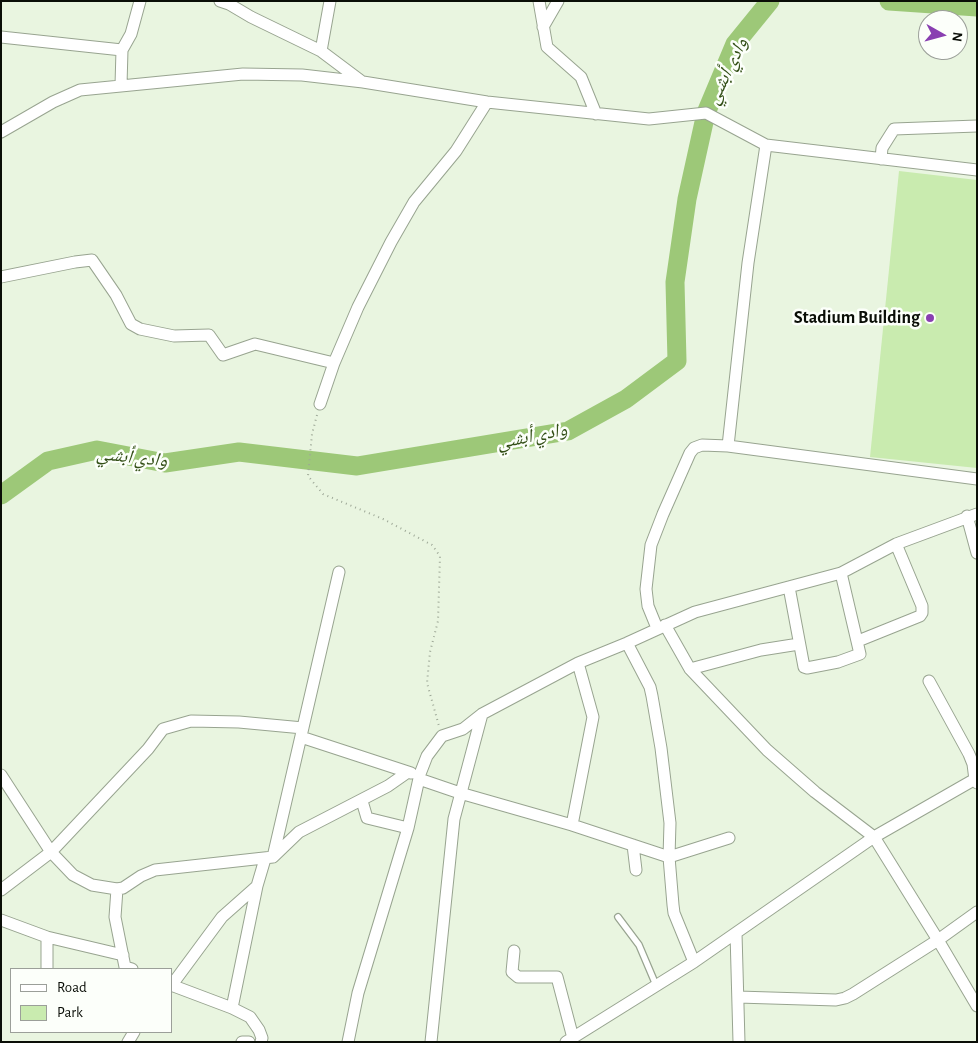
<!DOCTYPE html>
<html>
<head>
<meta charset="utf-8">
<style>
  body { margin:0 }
  #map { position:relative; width:978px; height:1043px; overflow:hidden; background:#e9f5e0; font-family:"Alegreya Sans",sans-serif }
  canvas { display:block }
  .frame { position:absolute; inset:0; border:2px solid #0a0e07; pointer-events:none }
  .legend { position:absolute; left:10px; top:968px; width:162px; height:65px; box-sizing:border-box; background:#fcfffa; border:1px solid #9b9f99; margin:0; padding:6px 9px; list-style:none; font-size:15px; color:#0a0e07 }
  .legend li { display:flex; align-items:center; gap:10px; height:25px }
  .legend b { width:25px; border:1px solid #9b9f99 }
  .north { position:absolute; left:918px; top:10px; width:50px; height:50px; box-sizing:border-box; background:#fcfffa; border:1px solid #9b9f99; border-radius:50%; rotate:97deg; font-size:14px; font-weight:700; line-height:20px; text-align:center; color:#0a0e07 }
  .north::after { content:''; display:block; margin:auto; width:18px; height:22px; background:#893fb1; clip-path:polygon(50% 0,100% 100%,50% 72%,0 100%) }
</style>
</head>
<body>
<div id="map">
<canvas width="978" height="1043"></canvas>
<div class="frame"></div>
<ul class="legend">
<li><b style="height:6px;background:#fff"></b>Road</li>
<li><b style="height:14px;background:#c9ebaf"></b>Park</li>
</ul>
<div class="north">N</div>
</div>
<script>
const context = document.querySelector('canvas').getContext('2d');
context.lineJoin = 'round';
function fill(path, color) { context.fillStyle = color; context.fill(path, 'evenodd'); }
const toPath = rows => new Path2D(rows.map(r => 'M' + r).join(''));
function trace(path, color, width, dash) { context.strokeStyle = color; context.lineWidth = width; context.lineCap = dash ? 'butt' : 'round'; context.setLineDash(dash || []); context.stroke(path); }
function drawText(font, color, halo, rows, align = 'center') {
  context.font = font + ' "Alegreya Sans","Noto Naskh Arabic",sans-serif'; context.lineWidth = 5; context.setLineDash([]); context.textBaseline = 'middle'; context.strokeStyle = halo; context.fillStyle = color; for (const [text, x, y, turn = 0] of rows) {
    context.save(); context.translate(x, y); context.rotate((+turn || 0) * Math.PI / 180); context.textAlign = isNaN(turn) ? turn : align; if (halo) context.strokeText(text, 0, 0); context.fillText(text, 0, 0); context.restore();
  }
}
const green = toPath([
  [899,171,977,180,977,468,870,457]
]);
const river = toPath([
  [889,1,977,7],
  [1,495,48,461,97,450,165,463,239,452,357,466,568,431,626,399,677,361,675,282,687,199,706,113,735,44,770,1]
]);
const path = toPath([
  [317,415,312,434,308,476,323,494,383,519,432,545,440,556,438,621,430,652,427,683,439,726]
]);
const service = toPath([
  [618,917,639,945,656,985]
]);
const minor = toPath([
  [220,1,229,4,251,17,321,51,361,81],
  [539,1,547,47,581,77,596,114],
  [543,27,558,1],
  [1,37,122,50],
  [321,51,330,1],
  [121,85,122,50,131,34,140,1],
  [1,132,53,102,80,90,243,74,302,75,363,82,487,102,649,119,706,113,766,145,977,170],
  [881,159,882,148,894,129,977,126],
  [1,277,75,262,92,260,116,295,131,324,140,329,174,336,209,335,223,355,255,344,334,363],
  [320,404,334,363,358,307,391,242,414,202,456,151,487,102],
  [728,446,748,263,766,145],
  [967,516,977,553],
  [789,587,804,667,807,668,838,662,860,654,841,573],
  [665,625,690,669,767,750,815,792,874,837,938,940,977,1006],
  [657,628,648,606,646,589,651,545,663,514,690,453,694,448,702,445,728,446,977,479],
  [858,641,920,616,922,613,922,606,896,544],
  [627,643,650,687,652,696,661,748,670,823,669,857,673,905,674,913,694,962],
  [690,669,761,650,799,644],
  [929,681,969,754,973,764,975,780,977,783],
  [301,737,411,773],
  [1,775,51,852,73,875,92,885,117,889,123,888,141,876,155,870,273,857,299,832,388,786,408,772],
  [419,779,460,793,572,825,669,857,729,838],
  [362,801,367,818,408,828],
  [572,825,593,717,578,663],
  [633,845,636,870],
  [273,857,339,572],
  [117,889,115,917,125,967,132,969],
  [1,890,51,852,148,749,163,729,191,721,239,722,303,728],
  [1,920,47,937,123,955],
  [736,933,739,1042],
  [47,937,47,969],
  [514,951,512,972,518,977,557,977,573,1038],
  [171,985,232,1008,250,1017,259,1030,262,1038,261,1042],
  [171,986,222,917,257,886],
  [738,997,836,1000,845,998,853,994,938,940,977,912],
  [232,1008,257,886,265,859],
  [128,1042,134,1032],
  [242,1042,249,1042],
  [348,1042,358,993,408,828,420,774,427,756,442,736,463,729,482,714,578,663,627,643,695,612,841,573,896,544,977,514],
  [431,1042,454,819,482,714],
  [566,1042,694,962,874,837,977,778]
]);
const markers = [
  [930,318,5,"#893fb1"]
];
const poiNames = [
  ["Stadium Building",920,318]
];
const waterNames = [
  ["وادي أبشي",727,71,-64],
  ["وادي أبشي",532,436,-11],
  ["وادي أبشي",132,457,6]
];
fill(green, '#c9ebaf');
trace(river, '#9dc878', 19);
trace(service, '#98a490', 8);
trace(minor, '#98a490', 13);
trace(path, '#9ea897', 2, [1, 4]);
trace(service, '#fff', 5.5);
trace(minor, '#fff', 11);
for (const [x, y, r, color] of markers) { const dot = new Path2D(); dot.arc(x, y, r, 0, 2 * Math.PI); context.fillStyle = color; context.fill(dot); trace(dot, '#fcfffa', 2); }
drawText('bold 18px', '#0a0e07', '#fcfffa', poiNames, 'right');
drawText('italic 19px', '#334f17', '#fcfffa', waterNames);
</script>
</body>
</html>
